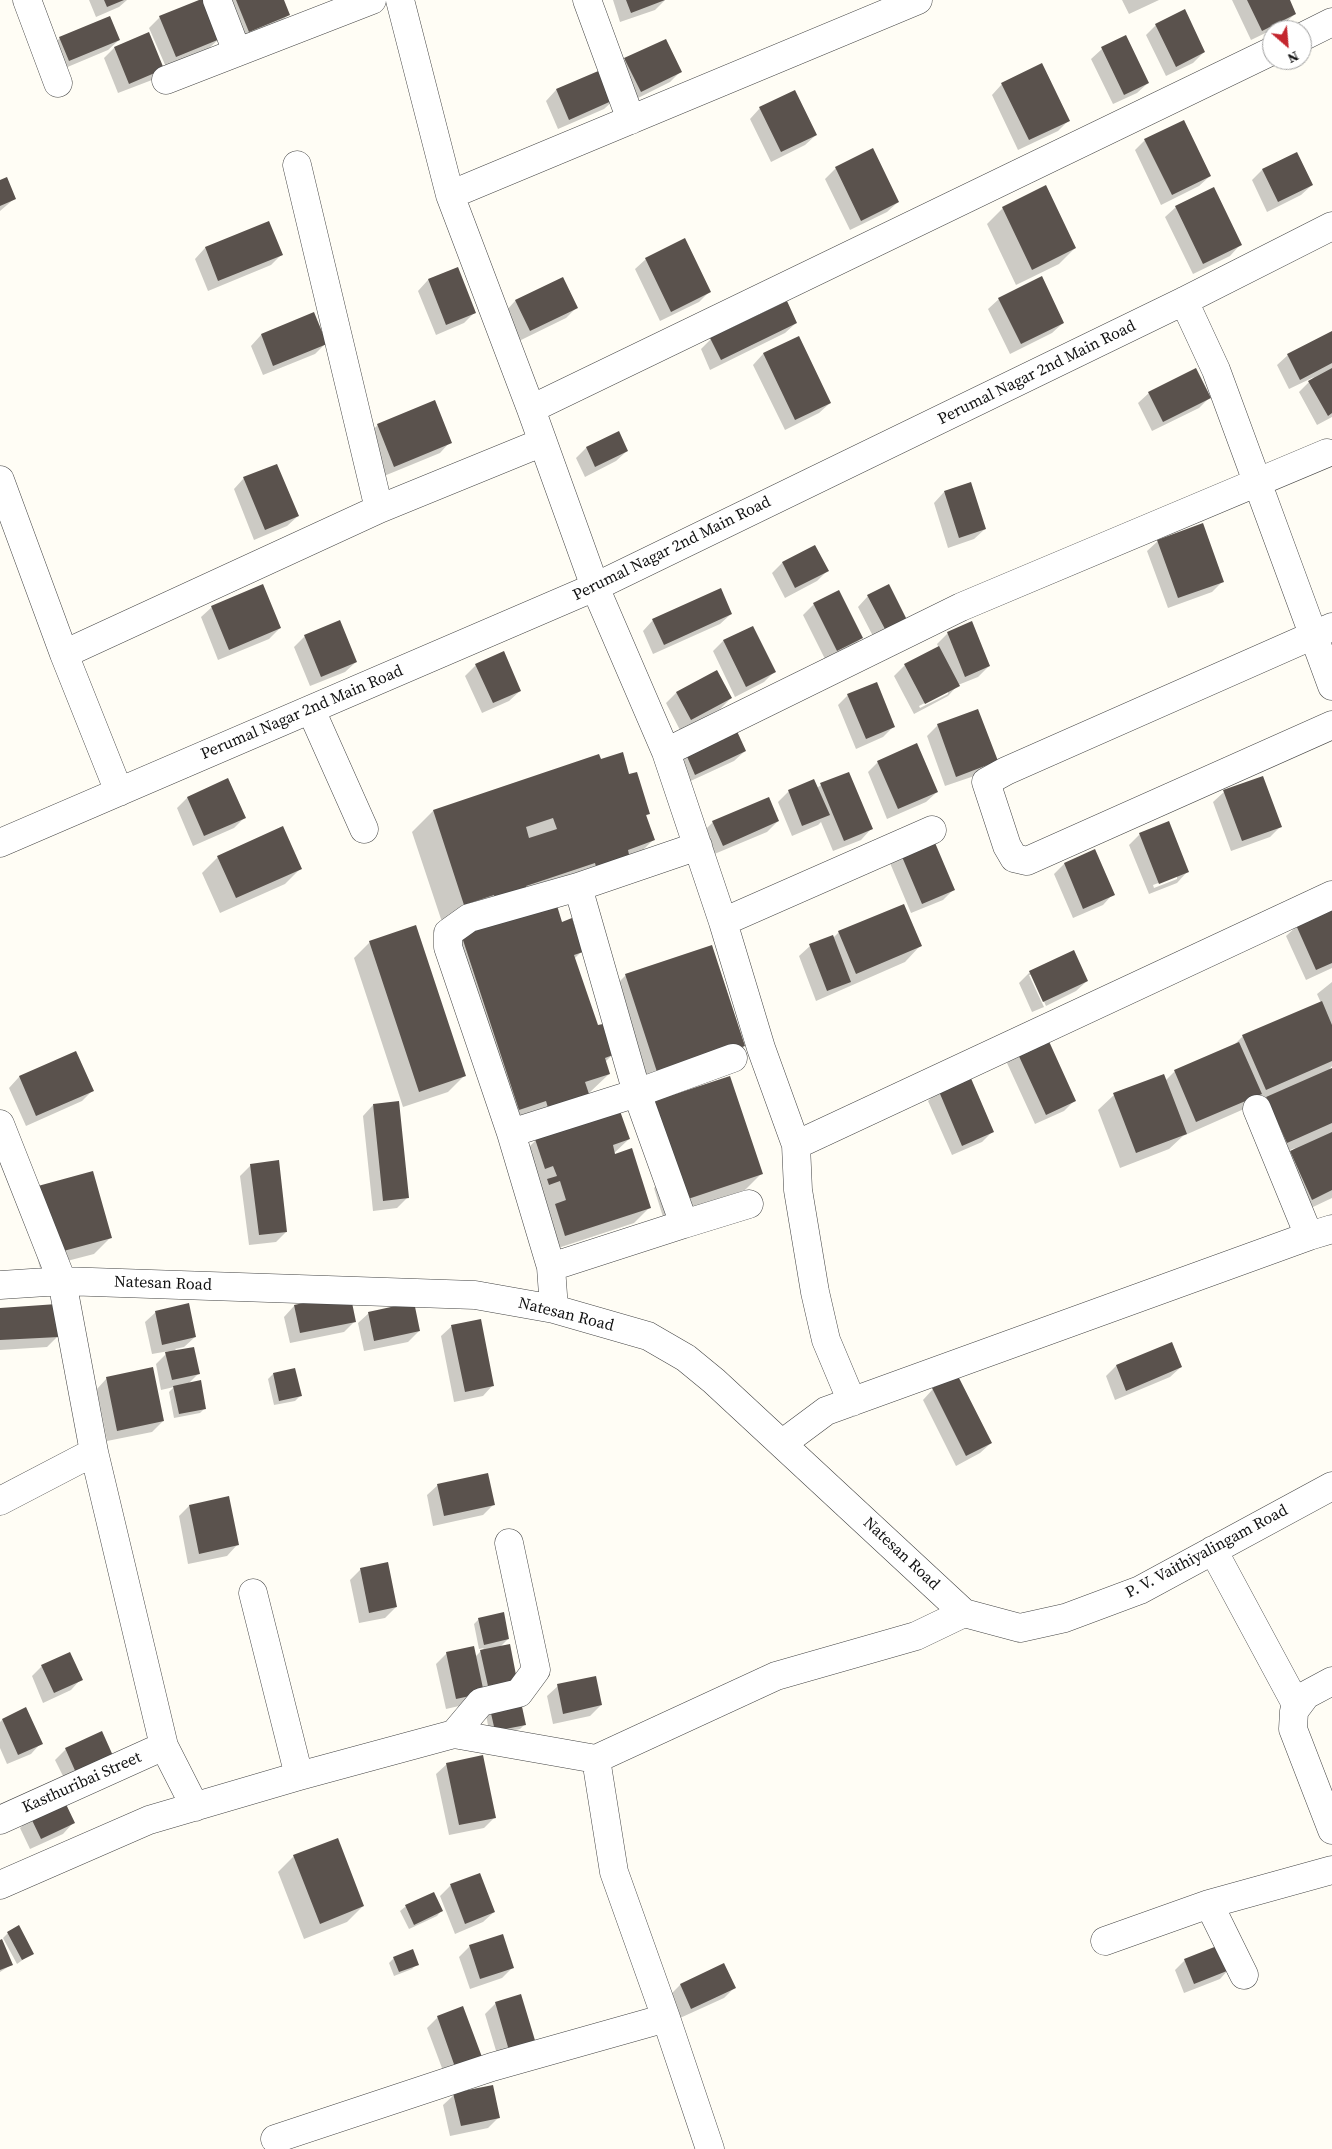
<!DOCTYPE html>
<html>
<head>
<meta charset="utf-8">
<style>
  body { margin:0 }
  #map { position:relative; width:1332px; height:2149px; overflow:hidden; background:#fffdf5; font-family:"Source Serif 4",serif }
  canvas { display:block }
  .north { position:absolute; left:1262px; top:20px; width:50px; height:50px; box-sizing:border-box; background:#fff; border:1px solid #a0a0a0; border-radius:50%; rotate:153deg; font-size:14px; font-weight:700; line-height:20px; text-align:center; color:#111 }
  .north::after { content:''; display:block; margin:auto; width:18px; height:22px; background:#c4262e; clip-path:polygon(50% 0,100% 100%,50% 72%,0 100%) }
</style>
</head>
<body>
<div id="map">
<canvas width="1332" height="2149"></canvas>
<div class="north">N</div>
</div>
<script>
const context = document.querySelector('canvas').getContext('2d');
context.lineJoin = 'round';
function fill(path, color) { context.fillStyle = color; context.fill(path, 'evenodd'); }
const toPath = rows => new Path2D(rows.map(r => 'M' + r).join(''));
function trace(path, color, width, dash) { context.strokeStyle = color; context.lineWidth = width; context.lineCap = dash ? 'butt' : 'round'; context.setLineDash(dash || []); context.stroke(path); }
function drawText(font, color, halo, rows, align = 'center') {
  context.font = font + ' "Source Serif 4",serif'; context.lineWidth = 5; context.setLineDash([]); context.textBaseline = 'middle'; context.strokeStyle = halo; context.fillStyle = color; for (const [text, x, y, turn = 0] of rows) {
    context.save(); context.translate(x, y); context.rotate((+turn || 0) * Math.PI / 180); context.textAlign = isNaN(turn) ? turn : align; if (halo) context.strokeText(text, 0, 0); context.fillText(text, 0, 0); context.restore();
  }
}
const shadow = toPath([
  [89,0,127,0,119,7,96,17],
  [203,0,219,39,208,49,166,67,149,28,160,17],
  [221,0,283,0,289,14,278,25,239,41],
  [613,0,665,0,655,10,620,22],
  [1122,0,1159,0,1129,14],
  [1232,0,1288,0,1295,14,1284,24,1251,40],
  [1156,25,1204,52,1193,63,1166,76,1146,35],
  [1125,37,1148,83,1137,93,1113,104,1091,59,1102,49],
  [60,38,119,40,108,50,58,71,49,48],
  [114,48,162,69,152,80,118,93,104,58],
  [625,60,680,72,670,82,630,102,615,70],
  [602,71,615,99,604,109,558,129,546,101,556,90],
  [1002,84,1069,120,1058,131,1018,150,992,95],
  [760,108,816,135,805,145,771,162,750,119],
  [1145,140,1210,176,1199,186,1161,205,1135,150],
  [1296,153,1312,185,1301,195,1267,212,1252,180,1262,170],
  [836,168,898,202,887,212,850,230,825,179],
  [0,181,14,199,0,211],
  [1176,207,1240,245,1230,256,1193,274,1165,217],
  [1003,208,1075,248,1059,264,1016,285,987,224],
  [268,223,281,255,271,265,208,291,195,259,205,248],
  [646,259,709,292,699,302,660,321,635,269],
  [457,268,475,312,464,323,436,335,418,291,428,280],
  [562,279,576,308,566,318,519,341,505,312,515,301],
  [999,299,1063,323,1052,333,1010,354,988,309],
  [314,314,326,343,315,354,263,375,251,346,261,335],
  [796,323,785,333,710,370,701,349,711,339],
  [1332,332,1332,417,1317,425,1299,392,1314,377,1289,389,1277,365,1288,355],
  [798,337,830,403,819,413,785,430,753,365,763,354],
  [1149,393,1209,398,1199,408,1152,431,1138,403],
  [378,425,450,442,440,453,384,476,367,435],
  [618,433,627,451,616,461,585,477,576,458,586,448],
  [244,478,298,516,287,526,254,540,234,489],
  [944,492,985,529,974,539,948,548,934,503],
  [1158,541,1222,582,1212,592,1168,608,1147,551],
  [782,563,827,571,817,581,785,598,772,573],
  [839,592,861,638,851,649,826,661,803,615,814,604],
  [868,596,905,620,875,640,858,607],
  [212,607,280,628,269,639,218,660,201,617],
  [731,614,720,624,653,654,643,631,653,620],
  [340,622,356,662,345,672,310,686,294,647,305,636],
  [752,627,774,672,764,682,735,697,713,651,723,641],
  [948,633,989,666,978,677,958,685,948,696,914,714,894,676,905,665,939,648,937,644],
  [948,691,948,694,920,708,919,706],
  [476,665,520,691,509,701,482,713,465,676],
  [717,672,731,698,720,709,680,730,666,703,676,693],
  [848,695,894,726,883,737,856,749,838,705],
  [938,725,996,761,986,772,945,786,927,736],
  [745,751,734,761,684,784,675,764,685,753],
  [600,761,629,776,649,813,645,817,653,840,632,861,443,925,412,832,433,811],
  [878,762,937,792,926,802,887,819,868,772],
  [228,779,245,817,234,828,193,846,177,808,187,798],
  [821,785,871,829,861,840,833,851,821,822,818,825,792,836,778,802,789,791,817,788],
  [1224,792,1280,827,1270,837,1231,851,1213,802],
  [778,821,767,832,712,855,703,832,713,822],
  [1140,834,1187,872,1177,883,1149,894,1129,845],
  [1177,876,1177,879,1154,888,1153,885],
  [1094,851,1113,894,1103,905,1073,918,1054,874,1064,864],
  [900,853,953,890,943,900,911,913,890,863],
  [218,857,301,868,285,884,220,913,202,873],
  [1332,910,1332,968,1306,980,1286,936,1297,926],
  [561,923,582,951,574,959,597,1027,612,1055,605,1062,609,1074,588,1094,498,1131,439,953,460,932],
  [839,932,920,946,905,962,816,1001,799,956,810,946,833,938],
  [370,942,464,1076,448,1092,403,1107,354,958],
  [1073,952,1087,981,1076,991,1046,1006,1032,975,1029,975,1044,1007,1032,1012,1019,983,1029,973],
  [626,975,744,1046,728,1062,643,1090,610,991],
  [1332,982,1332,1066,1327,1072,1332,1070,1332,1198,1296,1215,1274,1168,1295,1148,1271,1158,1251,1114,1268,1097,1250,1105,1244,1109,1183,1136,1169,1149,1120,1168,1098,1110,1114,1095,1165,1081,1175,1071,1233,1046,1243,1036,1321,1003,1317,994],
  [1017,1053,1075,1100,1064,1111,1035,1124,1007,1063],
  [19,1077,92,1091,82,1101,26,1126,9,1088],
  [939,1090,992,1132,982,1142,952,1155,928,1101],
  [373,1105,408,1197,397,1208,373,1211,363,1116],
  [633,1120,761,1174,745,1190,663,1217,654,1188,661,1181,656,1166,649,1168],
  [629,1139,611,1156,650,1207,634,1223,549,1251,539,1221,549,1211,544,1196,534,1200,520,1156,536,1140],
  [251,1165,286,1232,276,1242,249,1245,240,1176],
  [23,1203,110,1238,94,1254,40,1268],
  [294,1306,355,1321,344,1332,290,1343,284,1317],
  [0,1309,58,1336,47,1347,0,1350],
  [156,1312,195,1337,184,1347,175,1349,199,1373,188,1384,205,1408,200,1413,174,1418,169,1392,174,1387,161,1390,156,1364,169,1351,152,1354,145,1322],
  [369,1313,419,1331,408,1342,364,1351,358,1323],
  [452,1326,493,1385,483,1396,454,1402,441,1336],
  [1171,1343,1181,1367,1170,1377,1115,1400,1106,1376,1116,1366],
  [273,1374,300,1396,295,1401,274,1405,268,1379],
  [107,1378,163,1421,152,1432,107,1441,97,1389],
  [933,1389,991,1443,980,1453,956,1466,923,1400],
  [438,1485,494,1504,483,1515,433,1526,427,1495],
  [189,1506,237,1545,227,1556,188,1564,179,1516],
  [361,1569,396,1607,385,1618,359,1623,350,1580],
  [479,1619,508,1639,500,1647,516,1680,472,1703,446,1709,436,1664,447,1653,475,1657,484,1648,479,1649,474,1624],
  [42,1666,81,1679,71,1690,43,1703,32,1676],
  [558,1686,601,1705,590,1716,553,1724,547,1696],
  [520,1704,525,1724,520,1729,490,1735,486,1715],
  [2,1720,41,1743,31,1754,7,1764,0,1748,0,1722],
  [66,1749,102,1768,67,1784,55,1760],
  [447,1764,494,1818,484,1828,449,1835,436,1774],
  [31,1817,73,1823,63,1834,30,1849,20,1828],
  [294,1856,363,1906,347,1922,304,1939,278,1872],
  [479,1874,494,1912,483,1922,455,1934,440,1896,450,1886],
  [433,1893,441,1911,437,1916,409,1929,400,1911,405,1907],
  [8,1933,32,1953,17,1964,3,1938],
  [0,1941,11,1965,0,1972],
  [470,1946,513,1967,502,1978,470,1989,459,1957],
  [394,1958,417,1964,412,1969,394,1976,389,1963],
  [1185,1960,1230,1968,1220,1979,1184,1993,1175,1970],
  [680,1985,734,1988,724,1998,680,2018,670,1995],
  [496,2003,535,2046,500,2064,485,2014],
  [438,2017,480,2057,445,2076,427,2028],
  [454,2095,499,2117,488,2128,450,2136,443,2105]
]);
const building = toPath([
  [104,0,124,0,107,7],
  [199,0,204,0,220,39,176,57,159,16],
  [236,0,284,0,290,15,249,32],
  [626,0,665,0,631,13],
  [1247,0,1290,0,1296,14,1262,31],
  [1185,9,1205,52,1176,67,1155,24],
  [110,16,120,40,69,61,59,37],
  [149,32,164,69,129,84,114,47],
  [1126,35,1149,83,1124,95,1101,47],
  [666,39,682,72,641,92,624,58],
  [1042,63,1070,121,1029,140,1001,83],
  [603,69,616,99,569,120,556,89],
  [795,90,817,135,781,152,759,107],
  [1184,120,1211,176,1172,195,1144,139],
  [873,148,899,202,861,221,835,167],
  [1297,152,1313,185,1278,202,1262,169],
  [7,177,16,199,0,206,0,180],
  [1046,185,1076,248,1032,270,1002,207],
  [1214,187,1242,245,1203,264,1175,206],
  [269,221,283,255,218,281,205,247],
  [685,238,711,292,671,312,645,258],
  [458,267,476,313,446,325,428,279],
  [1042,276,1064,323,1021,344,998,298],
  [563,277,578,308,530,331,515,300],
  [787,301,797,323,721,360,710,338],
  [314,312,327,344,273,366,261,334],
  [1332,331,1332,363,1300,380,1287,354],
  [799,336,831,403,795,420,763,353],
  [1196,368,1211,398,1163,422,1148,392],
  [1332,368,1332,413,1328,416,1308,381],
  [435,400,452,443,394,467,377,424],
  [619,431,628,451,595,467,586,447],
  [277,464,299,516,265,530,243,477],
  [971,482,986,529,959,538,944,491],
  [1203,523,1224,582,1178,598,1157,540],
  [815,545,829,571,795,588,782,562],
  [263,584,281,628,229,650,211,606],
  [889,584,907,620,886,631,867,595],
  [721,588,732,614,664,645,652,619],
  [839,590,863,638,837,651,813,603],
  [340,620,357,662,321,677,304,635],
  [972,621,990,666,965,677,947,632],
  [753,626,776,672,746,687,723,640],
  [939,646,960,686,925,704,904,664],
  [504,651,521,691,493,703,475,664],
  [717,670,732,698,691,720,676,692],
  [877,682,895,727,866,739,847,694],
  [978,709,998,761,956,777,937,724],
  [736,729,746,751,695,775,685,752],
  [917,743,938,792,898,809,877,761],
  [623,752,629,774,637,772,650,814,646,815,655,840,628,850,630,859,597,870,595,863,526,886,528,893,497,904,494,895,464,905,433,810,599,754,601,759],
  [553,818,557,829,529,838,526,827],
  [849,772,873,829,844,841,820,783],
  [1263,776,1282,827,1242,841,1223,790],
  [228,778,246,818,204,836,187,797],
  [814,779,830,815,802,826,788,790],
  [769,797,779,821,723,846,712,821],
  [1169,821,1189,872,1159,884,1139,833],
  [283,826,302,869,236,898,217,856],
  [933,838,955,890,922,904,900,852],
  [1095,849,1115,895,1083,909,1064,863],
  [555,899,562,922,572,918,583,952,574,955,598,1025,603,1024,613,1055,605,1058,610,1074,585,1082,590,1097,549,1111,546,1101,519,1110,460,931],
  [904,904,922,946,856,974,838,931],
  [1332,909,1332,963,1316,970,1296,925],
  [416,925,466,1076,419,1092,369,941],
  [833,935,851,982,827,991,809,944],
  [712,945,745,1046,658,1075,625,974],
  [1074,950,1088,981,1043,1002,1029,971],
  [1322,1001,1332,1025,1332,1061,1266,1090,1242,1035],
  [1047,1037,1076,1101,1046,1115,1017,1052],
  [1239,1042,1262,1094,1196,1122,1174,1070],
  [76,1051,94,1091,36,1116,19,1076],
  [1332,1068,1332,1123,1287,1143,1266,1097],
  [1164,1074,1187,1134,1136,1153,1113,1093],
  [730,1076,763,1174,679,1202,648,1103],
  [970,1076,994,1132,962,1146,938,1089],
  [399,1101,409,1198,383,1201,373,1104],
  [620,1111,630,1139,613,1145,615,1154,632,1148,651,1208,565,1236,555,1204,566,1200,560,1181,549,1185,547,1179,557,1176,553,1166,545,1169,535,1139],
  [1332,1132,1332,1190,1312,1200,1290,1151],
  [279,1160,287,1232,259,1235,250,1164],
  [93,1171,112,1238,56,1253,38,1186],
  [350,1293,356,1322,300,1333,294,1305],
  [414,1302,420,1331,374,1341,368,1312],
  [189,1303,196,1337,162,1345,155,1311],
  [57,1304,59,1337,0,1340,0,1308],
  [481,1319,494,1386,465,1392,451,1325],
  [1172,1342,1182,1367,1126,1391,1116,1365],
  [194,1347,200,1374,172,1380,165,1352],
  [153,1367,164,1421,117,1431,106,1377],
  [295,1368,302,1396,279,1401,273,1373],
  [958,1376,992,1443,966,1456,932,1388],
  [201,1380,206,1409,179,1414,173,1386],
  [488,1473,495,1505,444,1516,437,1484],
  [229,1496,239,1545,199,1554,189,1505],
  [388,1562,397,1607,369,1613,360,1568],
  [504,1612,509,1639,484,1645,478,1618],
  [510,1644,517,1680,488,1686,480,1650],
  [474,1646,484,1693,456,1699,446,1652],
  [70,1652,83,1680,54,1693,41,1665],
  [596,1676,602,1705,563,1714,557,1684],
  [521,1702,526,1725,495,1731,490,1709],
  [26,1707,43,1744,18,1755,2,1719],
  [102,1731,114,1758,77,1775,65,1748],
  [483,1755,496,1818,459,1825,446,1763],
  [64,1800,75,1823,41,1839,30,1816],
  [338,1838,364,1906,320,1924,293,1855],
  [480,1873,495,1912,465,1924,450,1884],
  [434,1892,443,1911,414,1925,405,1905],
  [19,1925,34,1954,22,1960,7,1932],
  [503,1934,514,1968,480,1979,469,1945],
  [2,1939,13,1965,0,1970,0,1940],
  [1222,1944,1232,1969,1194,1984,1184,1959],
  [413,1949,419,1965,399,1972,393,1957],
  [724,1963,736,1988,691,2009,680,1984],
  [521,1994,537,2047,510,2054,495,2002],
  [463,2006,482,2057,455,2067,437,2016],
  [493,2085,500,2118,461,2126,453,2093]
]);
const minor = toPath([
  [27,0,58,83],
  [217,0,237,52],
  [400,0,450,195,531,409,595,587,666,752,723,922,761,1048,796,1145,798,1190,815,1292,826,1340,852,1402],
  [587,0,631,120],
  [1302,37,1332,22],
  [166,80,372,0],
  [297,165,379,509],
  [450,195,918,0],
  [1184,301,1216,370,1332,686],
  [531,409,1272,51],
  [0,480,64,654,119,792],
  [1332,627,1006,771,986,782,1007,846,1014,858,1027,861,1332,725],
  [64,654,379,509,543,442],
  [311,710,364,829],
  [666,752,961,607,1327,453],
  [0,843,595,587,1184,301,1332,226],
  [723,922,932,830],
  [1257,1109,1309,1236,1332,1229],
  [0,1124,62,1281,94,1452,164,1746,195,1807],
  [511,1133,637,1093,578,887],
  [796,1145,1332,895],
  [684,1224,749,1204],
  [551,1267,684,1224,637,1093,733,1058],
  [0,1285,62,1281,475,1295,554,1309,648,1336,686,1358,714,1381,964,1613,1020,1628,1065,1618,1140,1590,1332,1486],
  [554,1309,551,1267,511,1133,448,947,448,933,469,918,578,887,698,846],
  [783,1443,826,1411,1309,1236],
  [0,1501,94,1452],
  [1213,1550,1297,1706],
  [253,1593,299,1776],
  [1332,1681,1306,1695,1294,1711,1293,1729,1332,1830],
  [454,1734,481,1702,519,1693,536,1670,509,1543],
  [596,1759,614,1872,666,2018,710,2149],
  [0,1820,164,1746],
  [0,1885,149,1820,299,1776,454,1734,596,1759,776,1676,916,1636,964,1613],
  [1209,1904,1332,1870],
  [1105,1941,1209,1904,1244,1975],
  [275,2139,492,2067,666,2018]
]);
const streetNames = [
  ["Perumal Nagar 2nd Main Road",1037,373,-26],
  ["Perumal Nagar 2nd Main Road",672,549,-26],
  ["Perumal Nagar 2nd Main Road",302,713,-23],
  ["Natesan Road",163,1284,2],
  ["Natesan Road",566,1315,14],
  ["P. V. Vaithiyalingam Road",1207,1552,-28],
  ["Natesan Road",901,1554,43],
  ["Kasthuribai Street",82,1783,-24]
];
fill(shadow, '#0003');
fill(building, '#5a524d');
trace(minor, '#444', 29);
trace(minor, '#fff', 28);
drawText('16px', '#111', '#fff', streetNames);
</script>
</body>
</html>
